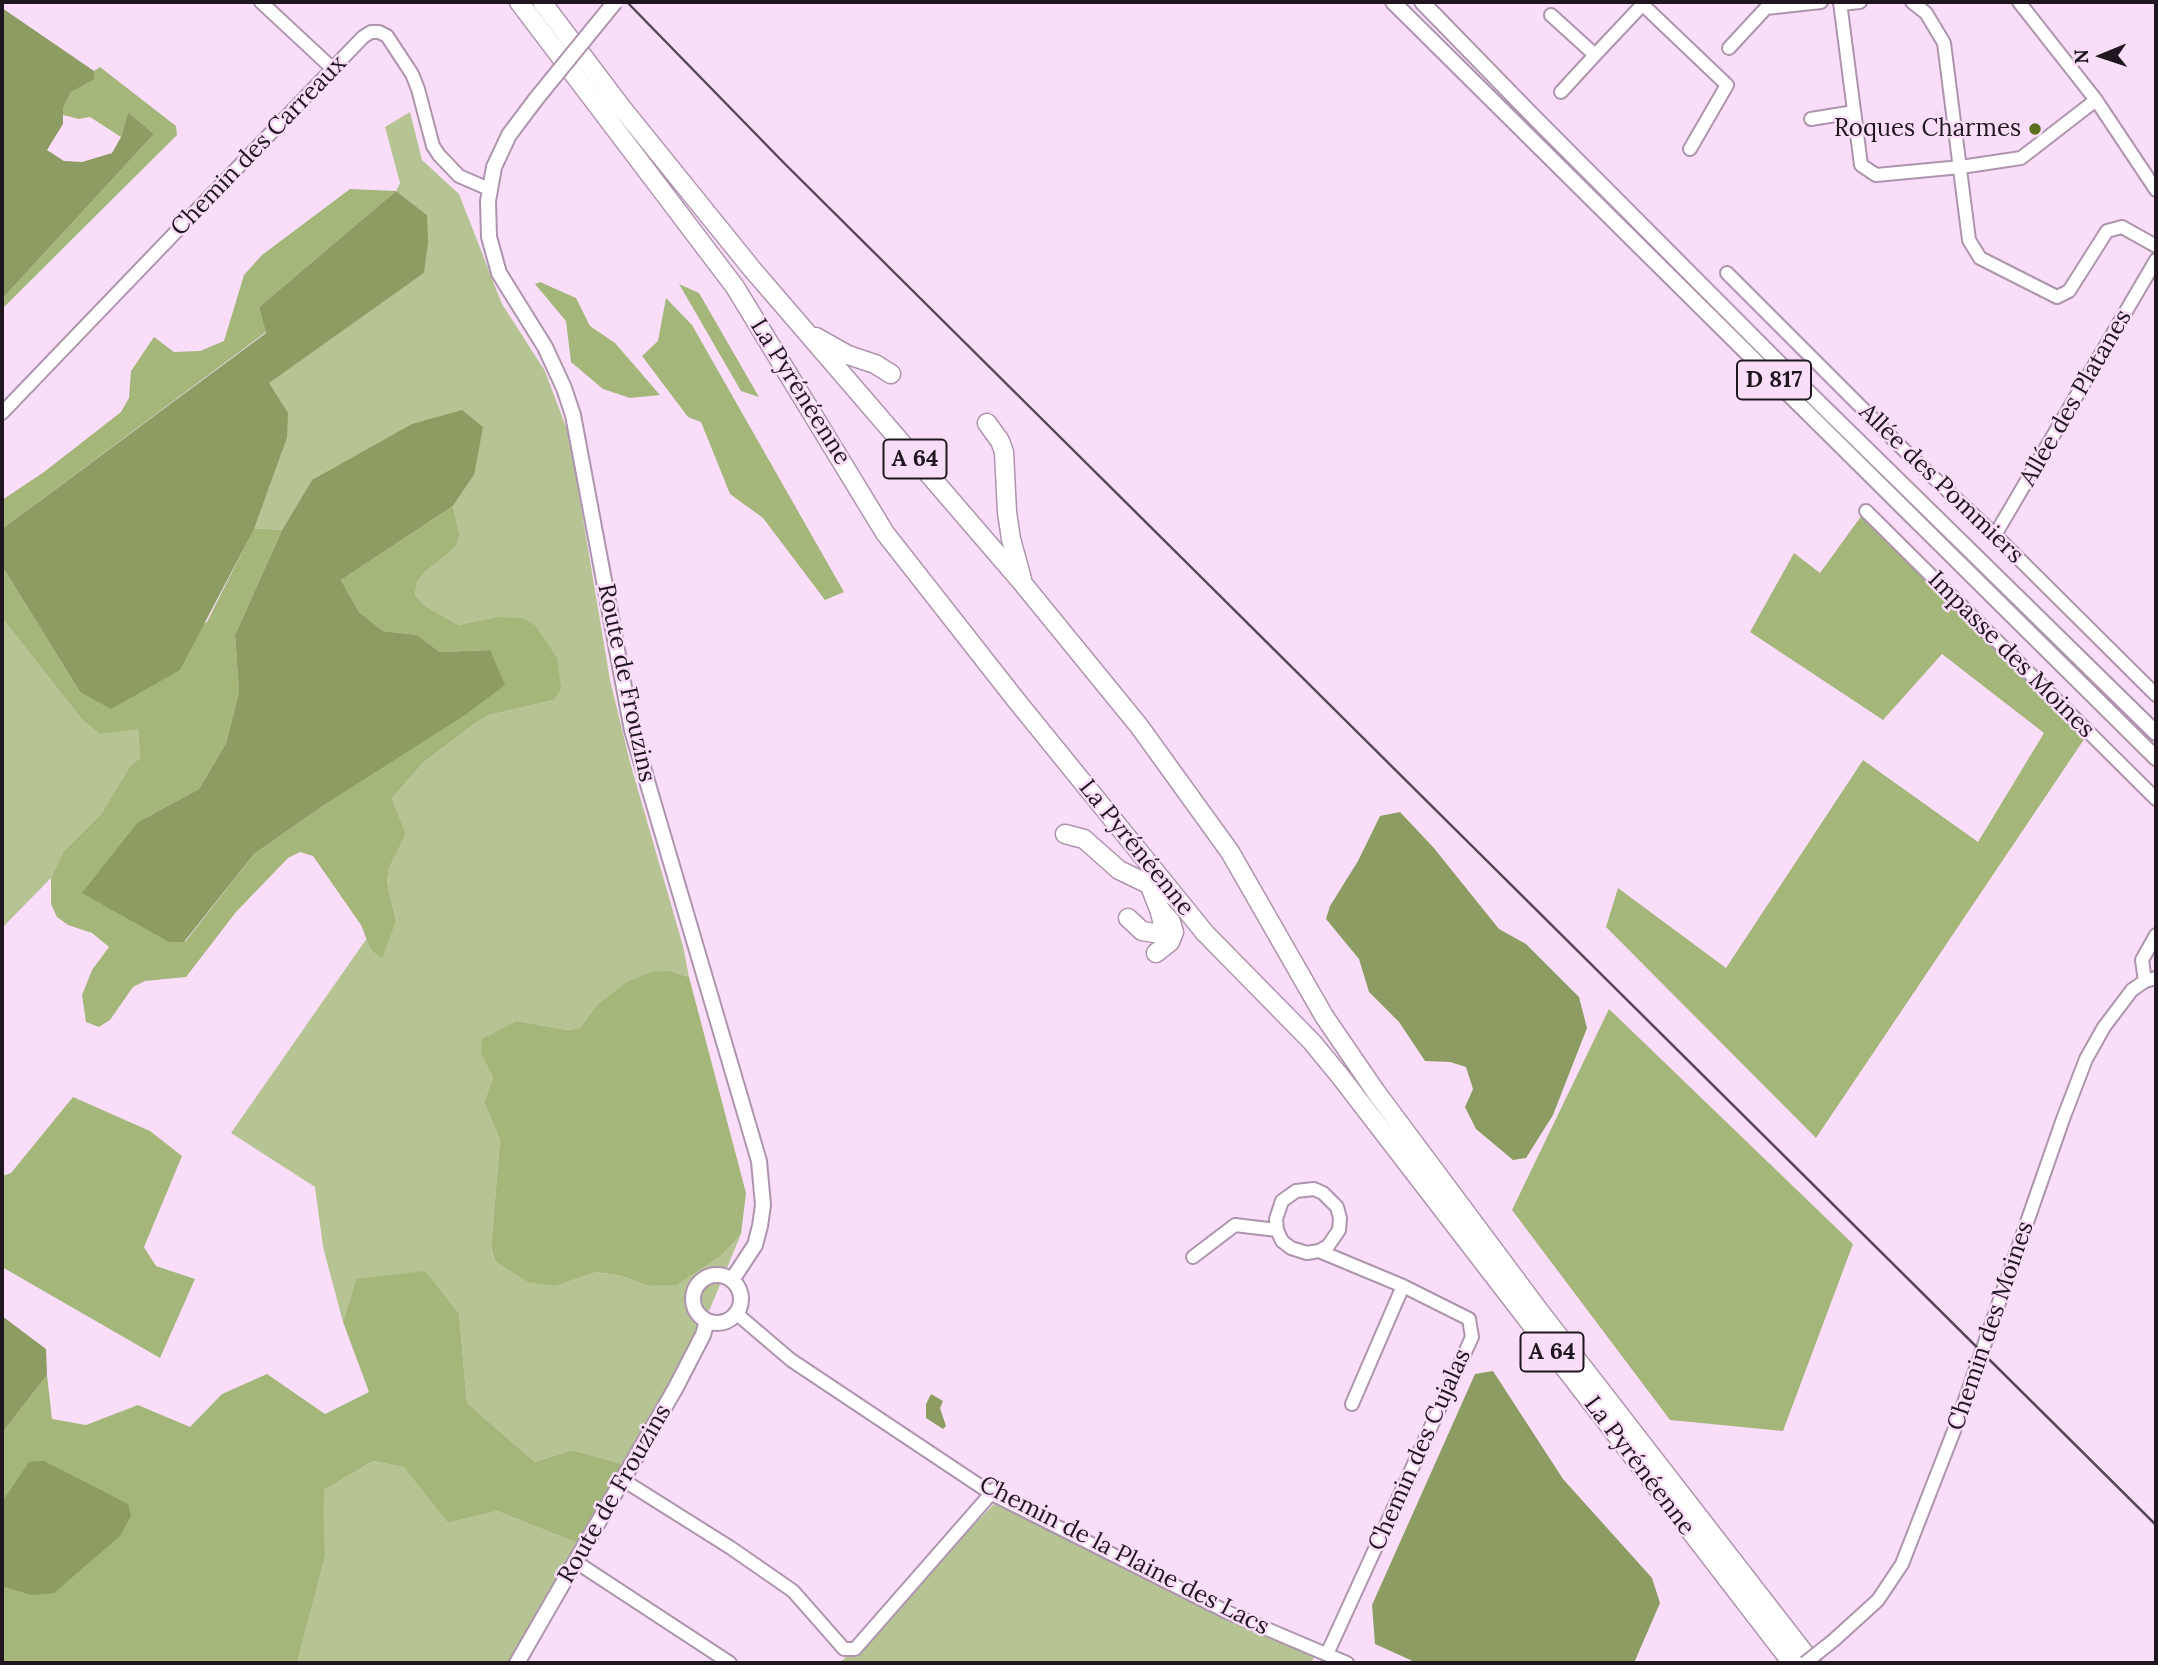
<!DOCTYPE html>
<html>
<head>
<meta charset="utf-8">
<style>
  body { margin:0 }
  #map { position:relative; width:2158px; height:1665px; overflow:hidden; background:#fadef9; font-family:Lora,serif }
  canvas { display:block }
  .frame { position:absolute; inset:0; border:4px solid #1f161f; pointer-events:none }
  .north { position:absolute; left:2067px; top:21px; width:70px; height:70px; -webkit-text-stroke:5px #fadef9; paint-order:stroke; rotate:268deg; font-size:19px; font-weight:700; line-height:28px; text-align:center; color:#1f161f }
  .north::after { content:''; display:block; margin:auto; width:24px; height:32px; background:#1f161f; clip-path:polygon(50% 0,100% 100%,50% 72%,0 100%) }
</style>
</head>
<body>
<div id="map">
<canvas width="2158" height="1665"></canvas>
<div class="frame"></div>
<div class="north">N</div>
</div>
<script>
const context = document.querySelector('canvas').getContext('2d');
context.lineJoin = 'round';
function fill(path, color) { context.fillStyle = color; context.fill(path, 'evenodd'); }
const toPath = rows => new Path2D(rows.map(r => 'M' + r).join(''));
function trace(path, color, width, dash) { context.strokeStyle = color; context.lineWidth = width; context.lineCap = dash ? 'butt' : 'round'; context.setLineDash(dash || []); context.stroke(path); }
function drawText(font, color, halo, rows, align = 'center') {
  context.font = font + ' Lora,serif'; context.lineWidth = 5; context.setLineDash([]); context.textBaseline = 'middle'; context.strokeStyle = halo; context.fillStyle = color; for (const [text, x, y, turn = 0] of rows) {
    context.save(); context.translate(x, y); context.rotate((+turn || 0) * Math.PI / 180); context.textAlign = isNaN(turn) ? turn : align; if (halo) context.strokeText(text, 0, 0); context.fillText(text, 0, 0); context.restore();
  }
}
const green = toPath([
  [410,112,422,160,459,194,502,304,545,371,569,435,610,680,630,762,683,946,689,977,670,971,596,1006,580,1028,568,1030,517,1021,481,1054,493,1078,484,1102,500,1140,491,1249,495,1261,556,1286,596,1272,622,1276,648,1286,676,1284,722,1255,741,1234,710,1309,626,1465,572,1450,535,1462,467,1403,459,1314,356,1279,343,1322,323,1247,315,1187,231,1133,367,938,371,950,396,921,387,882,389,868,406,834,392,798,424,762,477,722,489,715,554,700,496,617,458,625,424,605,415,595,417,582,425,572,455,548,460,536,453,506,474,475,312,480,282,530,254,528,287,438,287,413,268,383,424,273,427,215,396,191,400,183,385,127],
  [2,618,80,717,138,729,140,758,130,766,101,814,63,852,51,878,2,928],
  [373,1461,405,1467,448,1523,497,1511,582,1545,509,1663,297,1663,325,1557,324,1490],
  [994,1504,1316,1654,1311,1663,840,1663]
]);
const forest = toPath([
  [100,67,176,126,177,135,2,309,2,299,154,134,128,112,121,137,90,117,79,119,63,115,63,108,71,92,94,80,94,71],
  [350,189,396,191,259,307,266,332,2,529,2,500,44,472,121,412,129,398,131,371,154,337,174,352,200,351,224,341,244,275,262,255],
  [540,282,576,298,590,326,615,343,660,395,630,398,603,389,571,362,566,321,535,284],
  [679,284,699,293,759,397,741,391],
  [666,298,692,325,844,592,825,600,763,518,730,494,701,422,688,417,642,356,658,341],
  [453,506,460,536,455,548,425,572,417,582,415,595,424,605,458,625,496,617,522,618,535,625,557,658,561,688,554,700,489,715,477,722,424,762,392,798,406,834,389,868,387,882,396,921,382,958,371,950,361,925,313,856,300,852,288,858,236,912,186,977,145,981,133,987,110,1020,99,1027,86,1022,82,995,92,970,109,947,92,933,68,925,57,917,51,904,51,878,63,852,101,814,130,766,140,758,138,729,100,734,80,717,2,618,2,566,80,692,207,622,254,528,282,530,235,635,239,692,226,743,199,789,138,822,185,942,254,854,327,803,490,650,440,652,417,635,383,631,359,612,341,580],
  [1867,508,2089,732,1816,1138,1606,927,1618,888,1726,968,1863,760,1978,842,2044,733,1942,654,1883,720,1750,632,1794,553,1820,573],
  [670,971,689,977,746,1193,741,1234,722,1255,676,1285,648,1286,622,1276,596,1272,556,1286,528,1282,495,1261,491,1248,500,1140,484,1102,493,1078,481,1054,482,1039,517,1021,568,1030,580,1028,596,1006,627,982,651,972],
  [1609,1009,1853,1244,1783,1431,1670,1420,1512,1210],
  [73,1097,150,1131,182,1156,144,1247,156,1266,195,1279,160,1358,2,1267,2,1176,11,1173],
  [425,1271,459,1314,467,1403,535,1462,572,1450,626,1465,582,1545,497,1511,448,1523,404,1467,373,1461,324,1490,325,1557,297,1663,2,1663,2,1433,47,1375,52,1419,86,1425,138,1405,190,1427,222,1394,267,1374,325,1414,369,1392,343,1322,356,1279]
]);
const water = toPath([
  [2,8,94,71,94,80,71,92,63,108,63,124,47,150,64,161,82,162,112,153,121,137,128,112,154,134,2,299],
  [396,191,427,215,428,242,424,273,269,383,288,413,287,438,254,529,180,670,111,709,80,692,2,566,2,529,266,333,259,307],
  [462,410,483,427,474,475,453,506,341,580,359,612,383,631,417,635,440,652,490,650,505,685,465,715,327,803,254,854,184,942,169,942,82,893,138,822,199,789,226,743,239,692,235,635,282,530,312,480,412,424],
  [1400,812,1433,847,1499,929,1526,944,1579,997,1587,1028,1553,1115,1526,1158,1513,1160,1476,1129,1465,1107,1473,1089,1466,1067,1450,1062,1425,1061,1399,1022,1369,992,1359,959,1326,919,1330,906,1358,861,1380,816],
  [2,1316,46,1349,47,1375,2,1433],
  [1493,1371,1563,1479,1652,1578,1660,1603,1634,1663,1417,1663,1375,1644,1372,1605,1475,1374],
  [931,1394,943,1401,940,1408,946,1426,943,1429,926,1418,926,1404],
  [44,1461,128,1504,131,1516,120,1536,54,1593,31,1595,2,1586,2,1502,29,1462]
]);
const minor = toPath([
  [261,2,333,69],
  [1840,2,1861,165,1876,175,1961,167,2021,158,2096,100],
  [1912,2,1926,13,1944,43,1969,240,1980,258,2057,297,2069,291,2107,231,2122,227,2156,246],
  [2019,2,2096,100,2156,190],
  [1642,4,1727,85,1690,149],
  [1840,4,1860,2],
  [1551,15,1595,55,1645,2],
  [1729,48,1766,8,1821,2],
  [1561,92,1595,55],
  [1811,119,1854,112],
  [1727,273,1904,450,1995,535,2156,695],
  [2,413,363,37,371,32,379,32,387,36,412,74,418,89,433,146,439,155,459,176,489,189],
  [1866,511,2156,799],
  [1995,535,2156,260],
  [2145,981,2142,960,2156,935],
  [1319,1251,1328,1246,1339,1230,1340,1218,1337,1207,1323,1193,1314,1189,1296,1191,1282,1201,1276,1219,1277,1230,1282,1241,1291,1248,1307,1253,1319,1251,1403,1286,1469,1319,1472,1337,1327,1654],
  [1193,1257,1235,1225,1277,1230],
  [737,1314,791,1360,992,1494,1227,1612,1347,1663],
  [1352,1404,1403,1286],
  [623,1480,731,1548,793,1591,844,1649,855,1649,995,1489],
  [576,1562,730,1663],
  [1834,1640,1878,1600,1902,1564,1957,1423,2063,1119,2086,1059,2104,1027,2132,990,2145,981,2156,978]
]);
const major = toPath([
  [1393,2,2156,758],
  [1422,2,1532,115,1799,383,2156,733],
  [536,99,509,135,494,167,488,201,489,237,499,273,545,347,564,388,573,415,632,730,759,1161,763,1205,760,1226,755,1245,732,1280],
  '693 1299a24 24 0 1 1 48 0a24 24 0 1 1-48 0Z',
  [517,1663,675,1389,703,1335,707,1321]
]);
const highway = toPath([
  [519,2,735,287,885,533,1016,700,1205,933,1312,1042,1340,1076,1792,1663],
  [542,2,622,108,752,269,1024,585,1139,726,1230,852,1324,1016,1376,1092,1540,1312,1812,1663],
  [816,337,848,355,875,364,891,374],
  [987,423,1000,441,1004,452,1007,512,1011,539,1022,579],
  [1065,834,1084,839,1119,870,1173,896],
  [1148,881,1158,907,1171,922,1174,932,1170,942,1156,953],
  [1128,918,1142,931,1154,933,1160,930,1163,924,1159,909]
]);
const rail = toPath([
  [627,2,785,164,2156,1525]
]);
const minorBridge = toPath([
  [1805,1663,1834,1640]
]);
const majorBridge = toPath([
  [536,99,615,2]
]);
const markers = [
  [2035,129,7,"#5c6f1d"]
];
const shields = [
  [1774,380,74],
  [915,459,63],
  [1552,1352,63]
];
const shieldNames = [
  ["D 817",1774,380],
  ["A 64",915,459],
  ["A 64",1552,1352]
];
const poiNames = [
  ["Roques Charmes",2021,129]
];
const streetNames = [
  ["Chemin des Carreaux",259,146,-46],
  ["La Pyrénéenne",800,392,58],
  ["Allée des Platanes",2076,398,-60],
  ["Allée des Pommiers",1941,484,44],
  ["Impasse des Moines",2011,655,45],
  ["Route de Frouzins",626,683,78],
  ["La Pyrénéenne",1136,848,51],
  ["Chemin des Moines",1991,1326,-71],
  ["Chemin des Cujalas",1420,1450,-66],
  ["La Pyrénéenne",1639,1466,53],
  ["Route de Frouzins",615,1494,-60],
  ["Chemin de la Plaine des Lacs",1124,1556,27]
];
fill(green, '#b6c494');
fill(forest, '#a5b67b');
fill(water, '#8c9c62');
trace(minor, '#ae95ae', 16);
trace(major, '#ae95ae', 18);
trace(highway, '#ae95ae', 21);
trace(minor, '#fff', 12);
trace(major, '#fff', 14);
trace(highway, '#fff', 18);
trace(rail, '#564856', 2.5);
trace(minorBridge, '#ae95ae', 16, []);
trace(majorBridge, '#ae95ae', 18, []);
trace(minorBridge, '#fff', 12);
trace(majorBridge, '#fff', 14);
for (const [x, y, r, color] of markers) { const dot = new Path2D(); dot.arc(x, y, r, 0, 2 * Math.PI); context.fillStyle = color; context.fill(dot); trace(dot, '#fadef9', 2.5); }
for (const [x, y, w] of shields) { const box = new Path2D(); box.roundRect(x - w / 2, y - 19.5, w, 39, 5); context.fillStyle = '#fadef9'; context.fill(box); trace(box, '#1f161f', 2); }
drawText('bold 23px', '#1f161f', null, shieldNames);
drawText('24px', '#1f161f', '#fadef9', poiNames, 'right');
drawText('24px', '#1f161f', '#fadef9', streetNames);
</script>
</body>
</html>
